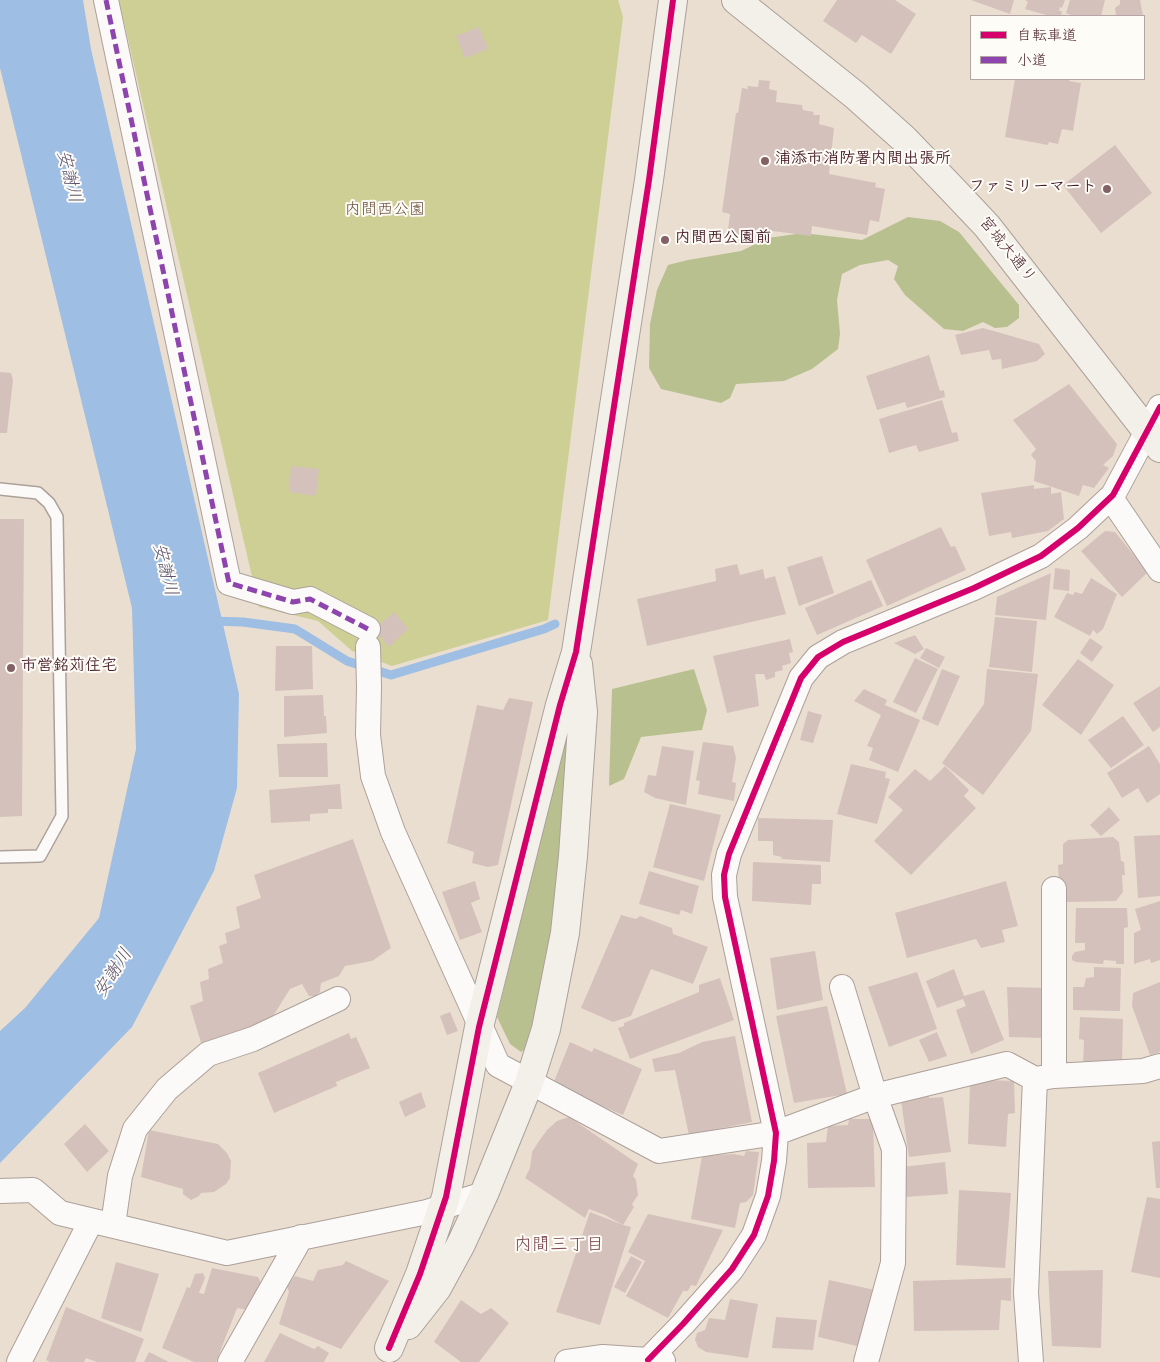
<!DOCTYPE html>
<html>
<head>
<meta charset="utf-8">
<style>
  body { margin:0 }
  #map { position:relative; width:1160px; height:1362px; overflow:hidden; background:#eaded0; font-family:"Gochi Hand","Klee One",sans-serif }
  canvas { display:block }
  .legend { position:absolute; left:970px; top:15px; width:175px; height:65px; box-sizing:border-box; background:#fdfcf7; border:1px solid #b5a4a5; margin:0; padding:6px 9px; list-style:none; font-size:15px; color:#4a1f2b }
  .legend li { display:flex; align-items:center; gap:10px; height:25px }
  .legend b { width:25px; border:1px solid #b5a4a5 }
</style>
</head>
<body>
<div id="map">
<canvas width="1160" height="1362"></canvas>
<ul class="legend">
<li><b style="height:6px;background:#d6006c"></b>自転車道</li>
<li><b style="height:6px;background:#8e44ad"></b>小道</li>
</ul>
</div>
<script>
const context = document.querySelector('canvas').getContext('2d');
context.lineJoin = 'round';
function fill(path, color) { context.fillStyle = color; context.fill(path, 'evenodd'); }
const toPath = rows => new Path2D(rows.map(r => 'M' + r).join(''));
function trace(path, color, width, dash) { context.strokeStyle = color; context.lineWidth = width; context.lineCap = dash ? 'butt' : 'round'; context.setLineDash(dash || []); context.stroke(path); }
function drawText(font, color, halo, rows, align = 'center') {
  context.font = font + ' "Gochi Hand","Klee One",sans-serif'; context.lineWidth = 4; context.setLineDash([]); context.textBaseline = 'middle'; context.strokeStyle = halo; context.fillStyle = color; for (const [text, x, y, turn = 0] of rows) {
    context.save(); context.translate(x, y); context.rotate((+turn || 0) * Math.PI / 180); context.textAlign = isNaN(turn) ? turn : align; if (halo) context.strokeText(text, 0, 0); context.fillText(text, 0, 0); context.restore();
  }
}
const green = toPath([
  [119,0,618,0,623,17,548,620,392,666,352,651,318,621,259,607]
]);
const forest = toPath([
  [908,217,940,221,959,232,1019,305,1019,318,1007,327,995,328,983,322,963,331,944,329,905,295,894,279,898,266,888,260,860,265,842,274,837,300,840,334,838,349,812,369,784,381,736,384,730,398,721,403,661,389,649,368,650,324,657,290,668,265,688,260,741,251,768,238,803,233,862,240],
  [694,669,707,710,702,730,641,737,624,779,609,786,612,689],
  [571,714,558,923,530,1046,521,1052,510,1044,497,1017]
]);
const water = toPath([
  [0,0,83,0,91,49,239,694,237,788,214,871,132,1027,0,1163,0,1031,25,1008,99,918,136,749,132,608,0,68]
]);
const stream = toPath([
  [211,621,243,622,295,629,347,661,391,675,544,629,555,624]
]);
const building = toPath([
  [837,0,895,0,916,14,891,54,862,35,856,43,823,21],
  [971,0,1014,0,1010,14],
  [1025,0,1065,0,1062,8,1060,7,1059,11,1062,11,1061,16,1050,16,1025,9,1028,2],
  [1070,0,1105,0,1101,16,1073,16,1066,13],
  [1120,0,1140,0,1143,16,1116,16,1115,8,1120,4],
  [479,27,488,49,465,58,456,36],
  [1015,79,1070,79,1069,81,1081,83,1073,131,1062,129,1058,144,1049,142,1048,145,1005,137],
  [759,80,770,81,769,89,777,91,776,102,802,105,803,110,814,112,813,115,820,115,819,124,834,128,829,174,876,183,875,187,885,189,879,222,870,220,867,235,812,226,811,236,757,229,754,240,727,238,730,214,722,212,736,113,738,113,742,88,748,89,747,86,758,87],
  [1115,145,1152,193,1101,233,1063,185],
  [983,328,1039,344,1045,354,1037,361,1002,369,1001,359,992,360,989,350,961,355,955,335],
  [929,355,940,391,944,390,945,397,907,408,905,402,877,410,866,376],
  [0,372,11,373,13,380,7,433,0,433],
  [1069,384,1117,444,1113,456,1103,465,1109,468,1094,488,1083,485,1079,496,1034,481,1036,461,1031,455,1036,449,1013,420],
  [942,400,952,433,957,432,959,441,919,452,916,445,889,453,879,419],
  [291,466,319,469,316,496,289,492],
  [1034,485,1034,489,1051,487,1051,494,1061,492,1064,519,1048,531,1012,538,1011,532,989,536,981,493],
  [0,519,24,519,22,816,0,817],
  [941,527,951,547,955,546,966,570,887,606,866,560],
  [1105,531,1115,532,1148,572,1122,597,1081,551],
  [822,556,834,593,799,606,787,567],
  [737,564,740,575,763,569,765,579,775,576,786,614,647,646,637,599,716,581,715,569],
  [1055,568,1070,570,1069,591,1053,589],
  [1051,573,1046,620,995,615,997,597],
  [1091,578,1117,594,1103,629,1097,634,1093,630,1090,636,1054,617,1067,593,1073,595,1075,592,1082,594],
  [871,580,883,606,817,635,805,608],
  [394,612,408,629,389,647,374,629],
  [995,617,1037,621,1032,672,989,667],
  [915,635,924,649,915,654,894,643],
  [1090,638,1103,647,1092,662,1080,653],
  [790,639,793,652,789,653,791,663,782,666,783,670,775,672,775,677,766,680,764,674,755,674,759,706,727,713,713,656],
  [276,646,312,646,313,689,275,691],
  [926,648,945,657,939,668,920,658],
  [915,658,938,669,916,713,893,702],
  [1078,659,1114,685,1081,735,1042,705],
  [942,669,960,676,938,726,922,719],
  [987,669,1038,674,1031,731,983,795,942,763,984,704],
  [1160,686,1160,727,1153,732,1133,703],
  [864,689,887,700,885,705,920,720,898,772,869,760,873,748,867,746,881,715,854,701],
  [323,695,324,716,326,716,327,733,284,737,284,696],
  [509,698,533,702,498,865,488,867,472,863,474,852,447,843,477,705,503,710],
  [808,711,822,715,813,743,800,740],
  [1123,716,1144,745,1111,768,1088,740],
  [703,742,733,746,736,758,732,782,736,783,734,801,698,794,700,781,696,780],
  [327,743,328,777,279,777,277,744],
  [662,746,694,751,686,805,655,798,644,792,648,775,656,776],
  [1149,746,1160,764,1160,794,1147,803,1138,788,1122,798,1107,773],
  [851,764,886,772,885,778,890,779,877,824,837,814],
  [945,766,969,790,964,796,976,808,911,875,874,841,903,810,888,797,915,769,930,781],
  [340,784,342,809,328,809,328,813,310,814,310,821,271,823,269,790],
  [670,804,721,815,704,881,653,867],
  [1109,807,1120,820,1101,836,1090,825],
  [758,818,833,820,830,862,781,859,782,857,773,855,773,841,758,841],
  [1160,835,1160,896,1138,898,1134,836],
  [1113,837,1119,842,1121,861,1124,862,1125,875,1122,875,1123,892,1116,901,1066,902,1065,881,1059,880,1058,865,1063,864,1063,844,1068,840],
  [353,839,391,948,372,961,345,966,339,976,321,983,320,992,315,996,309,996,302,984,290,989,263,1032,202,1046,190,1006,203,1001,200,982,209,979,208,969,223,963,219,946,227,943,225,933,240,928,236,907,261,898,254,875],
  [753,862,821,865,821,884,812,884,811,905,752,901],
  [649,871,699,886,692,914,681,910,679,915,639,904],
  [475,881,480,899,471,903,482,932,460,940,442,892],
  [1006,881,1018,926,1002,930,1005,942,981,948,976,939,907,958,895,913],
  [1160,901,1160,960,1151,963,1150,959,1134,964,1134,933,1141,930,1135,909],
  [1076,908,1127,908,1128,927,1124,928,1124,964,1116,964,1116,961,1104,960,1103,964,1076,962,1072,960,1072,956,1075,952,1085,950,1085,943,1075,943],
  [621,915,636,919,640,916,672,928,673,934,708,947,693,984,651,969,631,1016,613,1022,581,1008],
  [815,951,823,1000,777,1010,770,958],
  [1094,967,1121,968,1120,1011,1073,1010,1073,987,1084,987,1086,978,1094,977],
  [954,969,964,996,984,990,1004,1040,971,1054,956,1010,966,1006,963,999,937,1008,926,981],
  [917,972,937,1029,889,1047,868,987],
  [720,978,734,1020,630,1059,618,1028,624,1026,624,1023,699,992,699,985],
  [1160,982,1160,1052,1150,1055,1132,1006,1133,993],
  [1007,987,1046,988,1044,1038,1009,1037],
  [827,1006,847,1094,794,1103,776,1016],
  [450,1012,458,1031,447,1035,440,1016],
  [1080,1017,1123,1019,1122,1061,1105,1061,1105,1065,1083,1064,1084,1040,1079,1039],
  [937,1032,947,1056,929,1062,919,1040],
  [349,1033,351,1039,356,1037,370,1068,336,1082,337,1086,274,1113,258,1073],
  [735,1036,752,1122,689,1135,675,1070,655,1072,652,1059,679,1053,702,1042],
  [570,1042,592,1052,594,1048,642,1069,623,1115,576,1095,551,1089],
  [985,1080,1014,1081,1015,1113,1008,1114,1006,1147,968,1144,970,1083],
  [421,1092,426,1107,405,1117,399,1102],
  [928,1093,929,1098,943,1097,951,1152,909,1157,901,1100],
  [569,1117,638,1164,633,1176,636,1180,638,1195,632,1204,634,1207,623,1225,631,1227,600,1325,556,1312,590,1212,623,1225,605,1215,589,1209,585,1218,525,1178,530,1168,532,1152,539,1141,547,1130,557,1121],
  [849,1119,873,1119,875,1187,808,1188,807,1143,826,1142,828,1126,848,1125],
  [85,1124,109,1151,87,1172,64,1144],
  [149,1130,218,1144,227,1153,231,1161,230,1178,226,1184,214,1192,201,1193,199,1196,191,1200,183,1194,183,1189,141,1177],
  [1160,1141,1160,1188,1156,1188,1152,1142],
  [746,1151,759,1152,753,1195,746,1202,740,1203,735,1228,691,1219,702,1156,734,1154,744,1156],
  [945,1162,948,1194,905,1197,902,1167],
  [959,1190,1011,1193,1005,1268,956,1265],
  [1147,1197,1160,1199,1160,1278,1131,1272],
  [648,1214,723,1230,696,1286,691,1285,688,1291,683,1291,668,1318,626,1296,645,1261,628,1252],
  [631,1256,642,1262,625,1293,614,1287],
  [346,1261,389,1281,341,1349,279,1324,289,1292,287,1286,295,1276,313,1281,318,1270,343,1265],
  [116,1262,159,1274,141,1332,101,1318],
  [212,1268,258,1277,262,1285,248,1310,237,1308,216,1362,194,1362,162,1348,187,1287,190,1288,195,1274,203,1273,205,1278,199,1293,204,1294],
  [1103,1270,1101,1348,1052,1346,1048,1271],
  [1011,1278,1011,1301,1001,1300,999,1330,914,1331,913,1281],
  [829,1280,875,1290,861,1347,818,1337],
  [730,1299,758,1304,748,1358,706,1352,698,1347,695,1340,697,1333,705,1330,709,1318,725,1320],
  [461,1300,481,1314,491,1308,509,1323,479,1362,461,1362,434,1342],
  [66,1307,144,1339,135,1362,97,1362,86,1358,84,1362,50,1362,46,1360],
  [776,1317,817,1320,813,1350,772,1348],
  [280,1333,314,1349,318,1346,329,1353,324,1362,264,1362],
  [149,1352,169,1362,144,1362]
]);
const lane = toPath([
  [0,489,38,493,49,503,57,517,62,816,40,856,0,857]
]);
const street = toPath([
  [106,0,229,583,293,602,310,599,368,629],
  [1111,498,1160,570],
  [368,647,369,687,368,735,373,776,393,832,498,1065,659,1151,776,1133,875,1096,842,987],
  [1054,1076,1143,1071,1160,1066],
  [0,1191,33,1190,60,1213,227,1253,427,1212,484,1194],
  [113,1225,120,1176,135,1129,167,1089,208,1054,253,1039,338,999],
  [648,1360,683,1324,732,1269,754,1235,768,1196,774,1161,776,1133,725,897,724,875,729,854,801,678,818,657,843,642,974,588,1041,556,1078,528,1113,495,1160,407],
  [19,1362,91,1221],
  [230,1362,301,1237],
  [567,1362,603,1357,663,1361],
  [866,1362,893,1263,894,1149,875,1096,1007,1064,1035,1079,1054,1076,1054,889],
  [1031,1362,1026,1293,1035,1079]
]);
const secondary = toPath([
  [736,0,856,96,904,139,953,190,987,226,1160,448],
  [408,1325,437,1288,461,1244,484,1194,529,1083,546,1029,565,933,573,856,583,712,578,664],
  [389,1348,420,1274,446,1197,479,1027,560,705,576,652,649,180,673,0]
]);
const quiet = toPath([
  [106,0,229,583,293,602,310,599,368,629]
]);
const cycleway = toPath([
  [389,1348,420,1274,446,1197,479,1027,560,705,576,652,649,180,673,0],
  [648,1360,683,1324,732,1269,754,1235,768,1196,774,1161,776,1133,725,897,724,875,729,854,801,678,818,657,843,642,974,588,1041,556,1078,528,1113,495,1160,407]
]);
const markers = [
  [765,161,5,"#826265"],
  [1107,189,5,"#826265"],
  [665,240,5,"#826265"],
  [11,668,5,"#826265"]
];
const poiNames = [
  ["浦添市消防署内間出張所",775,161],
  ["ファミリーマート",1097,189,"right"],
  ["内間西公園前",675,240],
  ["市営銘苅住宅",21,668]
];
const parkNames = [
  ["内間西公園",385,212]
];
const streetNames = [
  ["宮城大通り",1006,251,51]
];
const waterNames = [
  ["安謝川",67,177,76],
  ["安謝川",163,570,76],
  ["安謝川",115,974,-57]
];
const neighbourhoodNames = [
  ["内間三丁目",559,1247]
];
fill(green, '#cdcf95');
fill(forest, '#b8c08f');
fill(water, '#9ebee3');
trace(stream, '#9ebee3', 9);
fill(building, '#d5c1bb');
trace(lane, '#aca09a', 14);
trace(street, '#aca09a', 26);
trace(secondary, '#aca09a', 30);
trace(lane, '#fcfaf8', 11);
trace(street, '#fcfaf8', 24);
trace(secondary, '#f3f0ea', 28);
trace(quiet, '#8e44ad', 5, [10, 5]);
trace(cycleway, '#d6006c', 6);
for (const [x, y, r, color] of markers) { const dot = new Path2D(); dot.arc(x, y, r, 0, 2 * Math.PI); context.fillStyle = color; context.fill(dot); trace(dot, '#fdfcf7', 2); }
drawText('bold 16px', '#4a1f2b', '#fdfcf7', poiNames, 'left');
drawText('16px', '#6a503c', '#fdfcf7', parkNames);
drawText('16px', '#4a1f2b', '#fdfcf7', streetNames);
drawText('italic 18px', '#5c526e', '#fdfcf7', waterNames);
drawText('18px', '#7d474f', '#fdfcf7', neighbourhoodNames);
</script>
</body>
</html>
